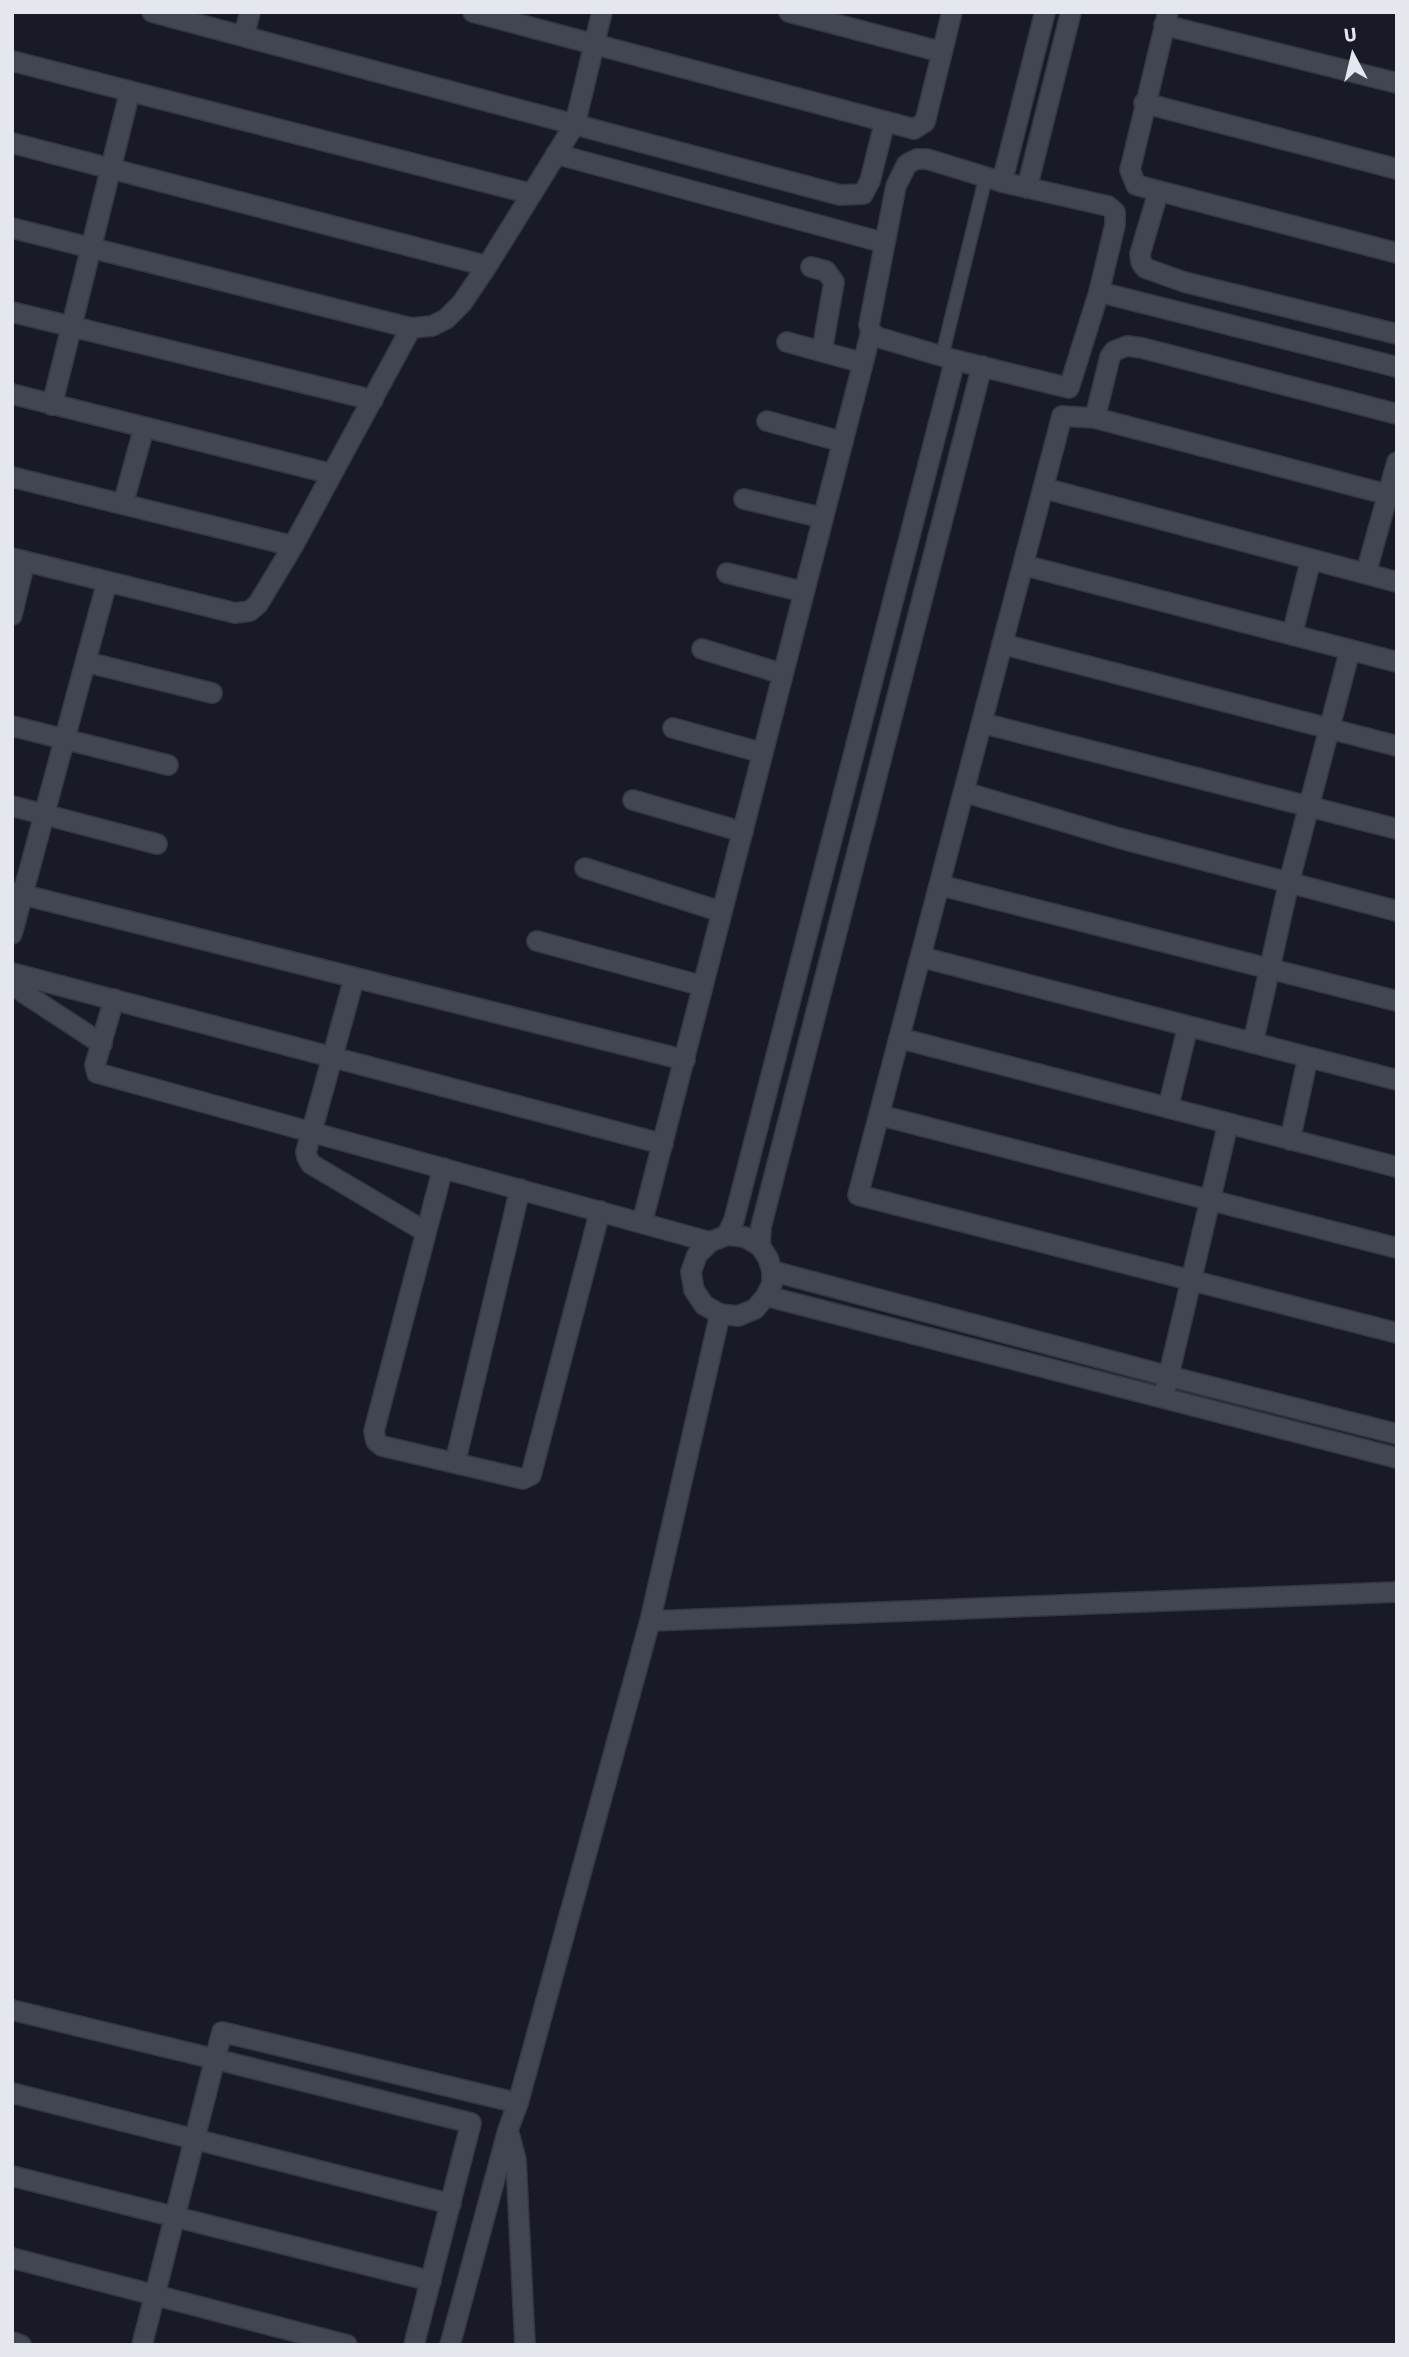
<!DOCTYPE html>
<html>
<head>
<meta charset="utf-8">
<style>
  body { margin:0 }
  #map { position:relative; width:1409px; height:2357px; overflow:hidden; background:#181b27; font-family:Signika,sans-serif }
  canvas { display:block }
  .frame { position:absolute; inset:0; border:14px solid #e5e7ef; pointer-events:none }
  .north { position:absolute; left:1318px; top:21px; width:70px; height:70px; -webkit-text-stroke:5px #181b27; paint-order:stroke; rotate:353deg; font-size:19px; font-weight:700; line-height:28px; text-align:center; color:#e5e7ef }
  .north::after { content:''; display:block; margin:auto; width:24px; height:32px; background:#e5e7ef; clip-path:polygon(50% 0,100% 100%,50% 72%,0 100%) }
</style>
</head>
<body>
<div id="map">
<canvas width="1409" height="2357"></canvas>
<div class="frame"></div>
<div class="north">U</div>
</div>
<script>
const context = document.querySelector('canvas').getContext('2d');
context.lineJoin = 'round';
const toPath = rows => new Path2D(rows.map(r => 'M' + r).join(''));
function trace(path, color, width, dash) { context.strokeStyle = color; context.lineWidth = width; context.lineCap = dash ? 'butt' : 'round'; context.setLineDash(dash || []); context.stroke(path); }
const service = toPath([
  [942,356,986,176]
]);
const minor = toPath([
  [152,12,840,195,863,194,870,181,885,121],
  [473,12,914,129,925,122,952,12],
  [789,12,942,52],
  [1168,12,1130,170,1136,185,1397,253],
  [1164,25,1397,83],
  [244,36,250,12],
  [12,61,532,194],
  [1144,103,1397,169],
  [12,143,487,266],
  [556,154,885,243],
  [917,159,927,159,1002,182,1108,206,1115,212,1115,225,1099,292,1069,388,955,360,877,337,871,332,869,325,896,186,907,164,917,159],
  [1002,182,1045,12],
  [1027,188,1071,12],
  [1158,193,1140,254,1141,262,1145,268,1184,282,1397,334],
  [12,228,411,328,432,326,446,319,462,303,487,266,575,124,602,12],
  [811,267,826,271,834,282,822,351],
  [1099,292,1397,367],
  [12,312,373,400],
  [787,342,863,363],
  [12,394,332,474],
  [52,405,130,91],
  [1095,418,1110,357,1114,351,1127,346,1142,348,1397,414],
  [767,421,843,442],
  [12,477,293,546],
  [1043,488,1397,582],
  [1397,497,1095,418,1062,416,858,1195,1397,1333],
  [744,499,823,518],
  [123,504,144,428],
  [12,558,235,613,250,611,258,604,293,546,411,328],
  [1023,565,1397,662],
  [727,573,804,592],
  [1366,573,1397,462],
  [12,615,25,561],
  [1292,635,1311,559],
  [1002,644,1397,746],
  [702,649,783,674],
  [86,662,212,693],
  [982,723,1397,829],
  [12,726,168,765],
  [673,728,763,753],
  [964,792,1119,838,1397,911],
  [633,800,743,832],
  [12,806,157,844],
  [585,868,722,912],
  [939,885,1397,1001],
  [12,892,685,1060],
  [12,934,107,582],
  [537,941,703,986],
  [921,957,1397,1080],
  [12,973,663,1144],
  [354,979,306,1152,307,1157,311,1164,426,1232],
  [12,982,24,993,102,1044],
  [114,999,95,1065,97,1073,710,1242,727,1235,745,1237,760,1246,768,1258,772,1271,772,1284,766,1296,755,1309,738,1316,720,1314,704,1305,694,1290,691,1272,697,1255,710,1242],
  [899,1038,1397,1167],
  [1253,1043,1289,882,1350,650],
  [1168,1108,1188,1026],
  [879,1115,1397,1248],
  [1290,1140,1308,1057],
  [443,1168,374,1431,376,1441,382,1446,523,1479,531,1475,600,1211],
  [642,1223,871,332],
  [727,1235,734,1220,955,360],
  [760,1246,761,1227,982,366],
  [772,1271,1168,1376,1397,1434],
  [766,1296,1397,1458],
  [1166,1387,1228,1124],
  [455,1463,520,1189],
  [650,1621,1397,1592],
  [12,2010,215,2059,222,2032,518,2103],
  [12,2093,451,2204],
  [508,2130,516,2160,525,2345],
  [12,2176,431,2281],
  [12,2258,347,2345],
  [12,2342,21,2345],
  [142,2345,215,2059,471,2123,414,2345],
  [450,2345,508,2130,518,2103,650,1621,720,1314]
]);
trace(service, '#363840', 15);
trace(minor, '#363840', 22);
trace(service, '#424653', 12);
trace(minor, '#424653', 19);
</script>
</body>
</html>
